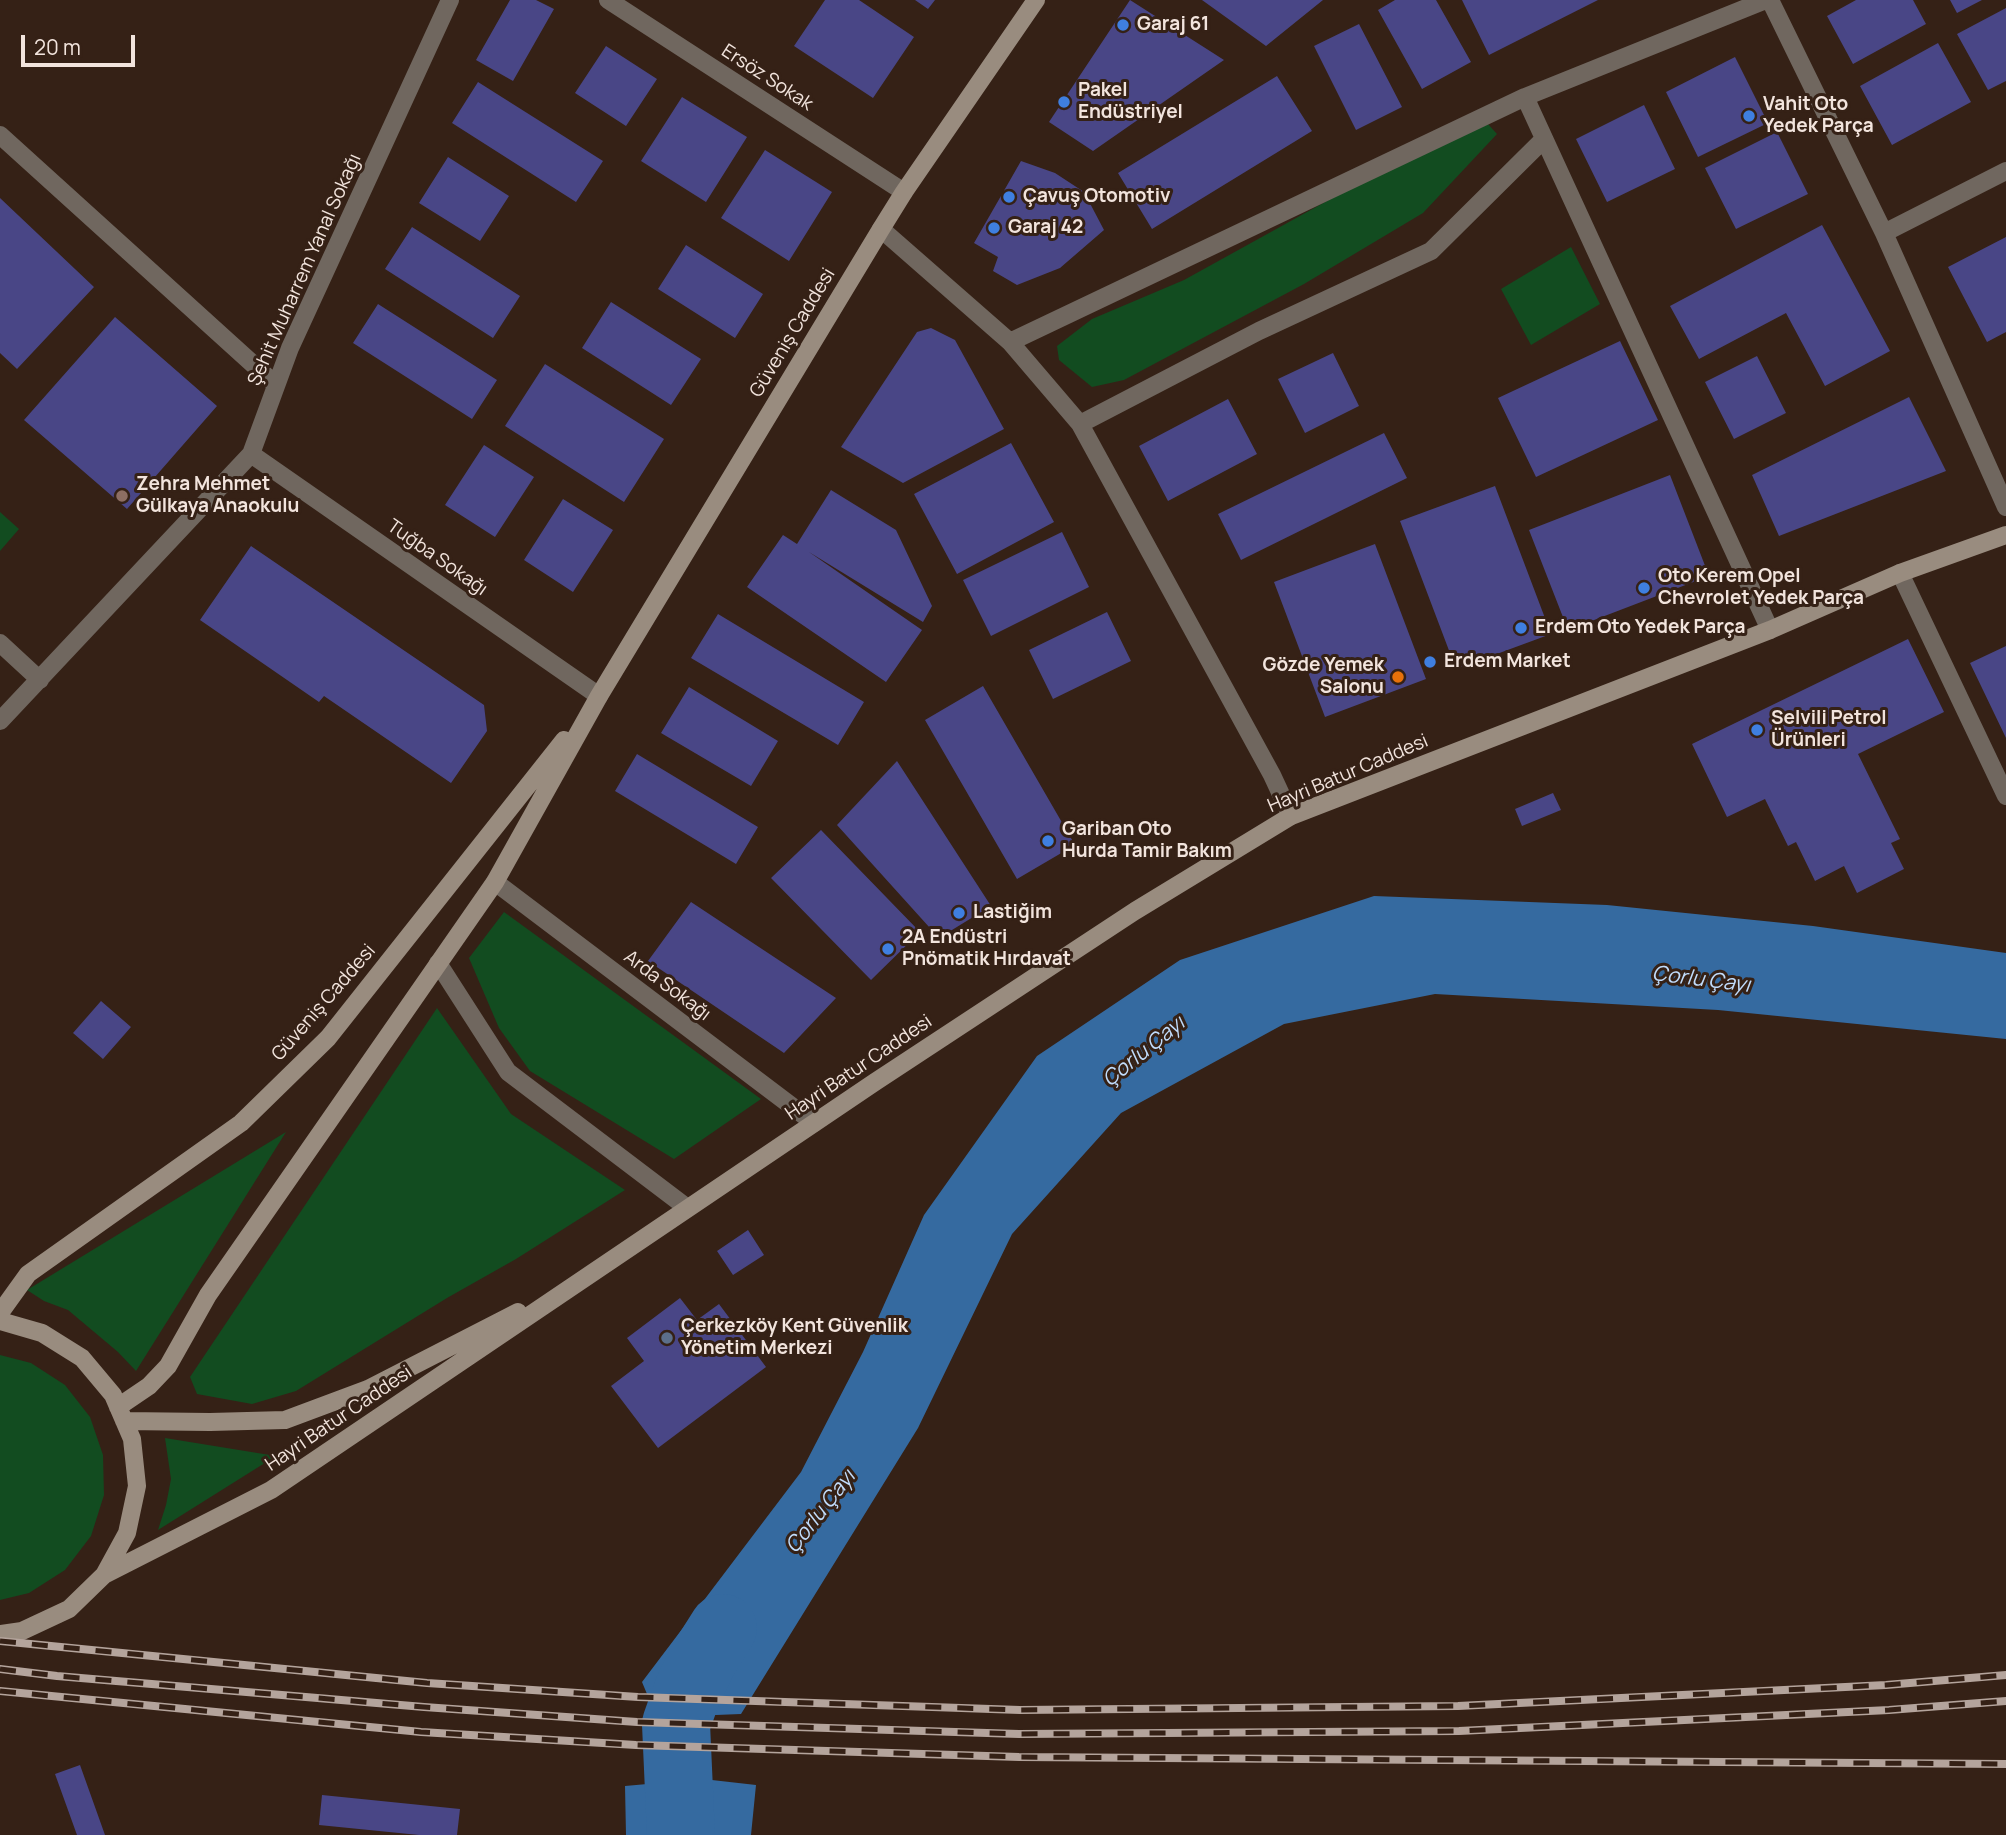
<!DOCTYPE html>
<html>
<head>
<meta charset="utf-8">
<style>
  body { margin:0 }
  #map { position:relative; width:2006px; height:1835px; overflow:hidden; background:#352116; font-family:Manrope,sans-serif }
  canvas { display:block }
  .scale { position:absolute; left:21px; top:35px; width:114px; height:32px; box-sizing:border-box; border:4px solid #f2e4dd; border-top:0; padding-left:9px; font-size:21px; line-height:24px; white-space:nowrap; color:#f2e4dd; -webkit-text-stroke:5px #352116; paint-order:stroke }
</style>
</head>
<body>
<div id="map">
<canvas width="2006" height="1835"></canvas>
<div class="scale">20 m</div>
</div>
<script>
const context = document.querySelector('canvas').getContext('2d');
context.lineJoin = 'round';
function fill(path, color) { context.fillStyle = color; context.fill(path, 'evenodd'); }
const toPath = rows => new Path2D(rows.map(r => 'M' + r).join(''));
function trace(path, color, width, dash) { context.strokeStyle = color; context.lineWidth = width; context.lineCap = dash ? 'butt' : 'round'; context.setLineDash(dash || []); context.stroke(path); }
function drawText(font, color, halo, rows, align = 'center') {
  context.font = font + ' Manrope,sans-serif'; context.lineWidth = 6; context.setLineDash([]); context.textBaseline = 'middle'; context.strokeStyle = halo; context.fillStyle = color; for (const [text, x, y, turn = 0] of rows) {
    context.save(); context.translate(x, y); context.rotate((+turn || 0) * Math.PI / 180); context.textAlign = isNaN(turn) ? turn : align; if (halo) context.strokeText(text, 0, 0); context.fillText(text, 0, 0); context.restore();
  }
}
const green = toPath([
  [1488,124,1497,134,1423,213,1304,284,1124,380,1092,387,1059,360,1057,346,1092,319,1184,280,1383,170],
  [1571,247,1600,304,1531,345,1501,289],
  [0,512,19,529,0,551],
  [504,912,761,1099,674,1159,530,1071,499,1028,469,958],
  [437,1008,511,1114,625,1190,516,1259,447,1298,296,1391,252,1404,197,1394,190,1377],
  [286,1132,136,1371,118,1352,68,1310,44,1301,27,1290],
  [0,1355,31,1363,65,1385,90,1417,103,1455,104,1495,91,1536,65,1570,29,1593,0,1600],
  [165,1438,276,1456,158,1530,166,1505,171,1479]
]);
const water = toPath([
  [1374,896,1607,905,1813,926,2006,953,2006,1039,1718,1010,1435,994,1284,1024,1121,1113,1012,1234,918,1428,741,1714,691,1716,647,1694,642,1682,801,1472,863,1352,924,1215,1037,1056,1180,960],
  [703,1779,756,1785,751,1835,626,1835,625,1786]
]);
const river = toPath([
  [681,1835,676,1724,688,1690,704,1658,723,1628]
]);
const building = toPath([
  [510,0,536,0,554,9,513,81,476,60],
  [825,0,859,0,914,37,873,98,794,46],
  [915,0,935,0,928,9],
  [1130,0,1224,60,1093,151,1049,122],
  [1202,0,1323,0,1266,46],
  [1395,0,1436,0,1471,62,1422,89,1378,10],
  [1462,0,1598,0,1489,55],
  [1856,0,1913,0,1926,24,1853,64,1827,16],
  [1950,0,1982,0,1957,13],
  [2006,8,2006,81,1988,90,1957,34],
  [1359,24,1402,107,1356,130,1314,46],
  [1938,43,1971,102,1892,145,1860,86],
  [606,46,657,79,626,126,575,93],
  [1735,57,1768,123,1698,157,1666,92],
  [1277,76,1312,131,1152,229,1118,173],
  [478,82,603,161,576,202,452,123],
  [682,97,747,137,706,202,641,161],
  [1644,105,1675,169,1607,202,1576,139],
  [1777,132,1808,194,1736,229,1705,168],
  [765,150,832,192,789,261,721,218],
  [448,157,509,196,480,241,419,203],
  [1021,161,1055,173,1084,192,1104,230,1060,268,1017,285,993,271,998,257,974,243],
  [0,198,94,287,17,369,0,353],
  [1822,225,1890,351,1825,386,1786,313,1699,359,1670,306],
  [412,227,520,296,493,338,385,269],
  [2006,237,2006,332,1987,342,1948,267],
  [686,245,763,294,735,338,658,289],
  [611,302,701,359,671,405,582,348],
  [378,304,497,380,472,419,353,343],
  [115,317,217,406,127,509,24,420],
  [931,328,955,340,1004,429,903,483,841,447,917,332],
  [1620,341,1658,420,1536,477,1498,398],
  [1333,353,1359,406,1305,433,1278,379],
  [1757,356,1786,413,1734,439,1705,382],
  [545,364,664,439,624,502,505,426],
  [1909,397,1946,471,1779,536,1752,475],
  [1228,399,1257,454,1168,501,1139,446],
  [1384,433,1407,478,1241,560,1218,514],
  [1011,443,1054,522,957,574,914,494],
  [484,445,534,477,495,537,445,505],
  [1670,475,1709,576,1568,630,1529,530],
  [1495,486,1551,634,1456,669,1400,521],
  [831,490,896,530,932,606,923,622,809,552,922,630,886,682,747,587,783,535,797,544],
  [563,499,613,530,573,592,524,560],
  [1062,532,1089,587,991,636,963,580],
  [1375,544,1426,679,1325,717,1274,582],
  [251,546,484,705,487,731,451,783,324,696,319,702,200,620],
  [1107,612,1131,661,1053,699,1029,650],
  [718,614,864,702,838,745,691,658],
  [1908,639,1944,712,1858,754,1900,839,1891,843,1904,869,1857,893,1844,866,1815,881,1796,842,1788,846,1765,799,1727,817,1692,744],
  [2006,646,2006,738,1970,663],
  [983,686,1075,845,1017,879,925,720],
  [689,687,778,741,751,786,661,733],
  [637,754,758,827,736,864,615,791],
  [897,761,991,906,939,938,837,825],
  [1553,793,1561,810,1522,826,1515,809],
  [821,830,920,932,871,980,771,878],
  [691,902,836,998,784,1053,648,961],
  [101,1001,131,1027,103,1059,73,1033],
  [748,1230,764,1255,733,1275,717,1251],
  [680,1298,697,1320,719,1304,766,1367,658,1448,611,1386,644,1361,627,1338],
  [80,1765,105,1835,77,1835,55,1774],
  [322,1795,460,1809,457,1835,419,1835,319,1825]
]);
const lane = toPath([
  [1900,573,2006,796]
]);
const street = toPath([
  [608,0,904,192],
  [1770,0,1884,233,2006,507],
  [1525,97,1770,630],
  [0,135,276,385],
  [881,229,1010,342,1080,424,1272,775,1291,816],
  [1884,233,2006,171],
  [1010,342,1525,97,1766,0],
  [1080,424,1259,331,1431,251,1544,139],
  [251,454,599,696],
  [0,643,40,680],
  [0,721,251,454,290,348,450,0],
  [495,882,814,1123],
  [438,963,508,1072,686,1207]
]);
const secondary = toPath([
  [0,1313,28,1274,241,1123,328,1038,564,740],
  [0,1321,42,1333,82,1358,113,1395,132,1439,137,1486,127,1533,104,1575,69,1609,22,1631,0,1634],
  [118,1407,149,1386,168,1366,208,1295,495,882,599,696,881,229,904,192,1036,0],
  [124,1421,210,1422,285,1420,368,1389,518,1312],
  [104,1575,271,1490,875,1082,1135,911,1291,816,1770,630,1900,573,2006,535]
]);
const rail = toPath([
  [0,1641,427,1683,638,1697,1020,1710,1458,1706,1886,1685,2006,1675],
  [0,1669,57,1676,424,1707,637,1722,1019,1734,1459,1731,1889,1710,2006,1701],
  [0,1691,421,1732,636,1745,1019,1757,2006,1764]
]);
const markers = [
  [1123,25,7,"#3f7fe0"],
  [1064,102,7,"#3f7fe0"],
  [1749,116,7,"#3f7fe0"],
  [1009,197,7,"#3f7fe0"],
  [994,228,7,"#3f7fe0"],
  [122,496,7,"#8d6e63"],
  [1644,588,7,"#3f7fe0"],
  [1521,628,7,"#3f7fe0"],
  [1430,662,7,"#3f7fe0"],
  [1398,677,7,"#e8710a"],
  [1757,730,7,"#3f7fe0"],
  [1048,841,7,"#3f7fe0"],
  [959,913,7,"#3f7fe0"],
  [888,949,7,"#3f7fe0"],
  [667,1338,7,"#5c6f8a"]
];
const poiNames = [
  ["Garaj 61",1137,25],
  ["Pakel",1078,91],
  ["Endüstriyel",1078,113],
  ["Vahit Oto",1763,105],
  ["Yedek Parça",1763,127],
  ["Çavuş Otomotiv",1023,197],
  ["Garaj 42",1008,228],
  ["Zehra Mehmet",136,485],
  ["Gülkaya Anaokulu",136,507],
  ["Oto Kerem Opel",1658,577],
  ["Chevrolet Yedek Parça",1658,599],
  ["Erdem Oto Yedek Parça",1535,628],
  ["Erdem Market",1444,662],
  ["Gözde Yemek",1384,666,"right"],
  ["Salonu",1384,688,"right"],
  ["Selvili Petrol",1771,719],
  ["Ürünleri",1771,741],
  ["Gariban Oto",1062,830],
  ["Hurda Tamir Bakım",1062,852],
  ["Lastiğim",973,913],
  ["2A Endüstri",902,938],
  ["Pnömatik Hırdavat",902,960],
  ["Çerkezköy Kent Güvenlik",681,1327],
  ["Yönetim Merkezi",681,1349]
];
const streetNames = [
  ["Ersöz Sokak",767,78,33],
  ["Şehit Muharrem Yanal Sokağı",305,270,-66],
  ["Güveniş Caddesi",793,333,-59],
  ["Tuğba Sokağı",437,558,35],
  ["Hayri Batur Caddesi",1348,774,-23],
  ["Arda Sokağı",667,986,37],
  ["Güveniş Caddesi",324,1003,-49],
  ["Hayri Batur Caddesi",859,1068,-34],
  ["Hayri Batur Caddesi",339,1419,-34]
];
const waterNames = [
  ["Çorlu Çayı",1701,980,7],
  ["Çorlu Çayı",1144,1052,-39],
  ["Çorlu Çayı",821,1512,-52]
];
fill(green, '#124c20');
fill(water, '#356aa0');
trace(river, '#356aa0', 68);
fill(building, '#494686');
trace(lane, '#70675f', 18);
trace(street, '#70675f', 18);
trace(secondary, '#998c7f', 18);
trace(rail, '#b4a49c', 8);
trace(rail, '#352116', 5, [16]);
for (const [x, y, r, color] of markers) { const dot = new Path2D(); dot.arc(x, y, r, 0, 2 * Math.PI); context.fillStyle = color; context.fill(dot); trace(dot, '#352116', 2.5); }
drawText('bold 19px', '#f2e4dd', '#352116', poiNames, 'left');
drawText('19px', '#f2e4dd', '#352116', streetNames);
drawText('italic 21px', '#c0dcfc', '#352116', waterNames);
</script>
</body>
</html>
